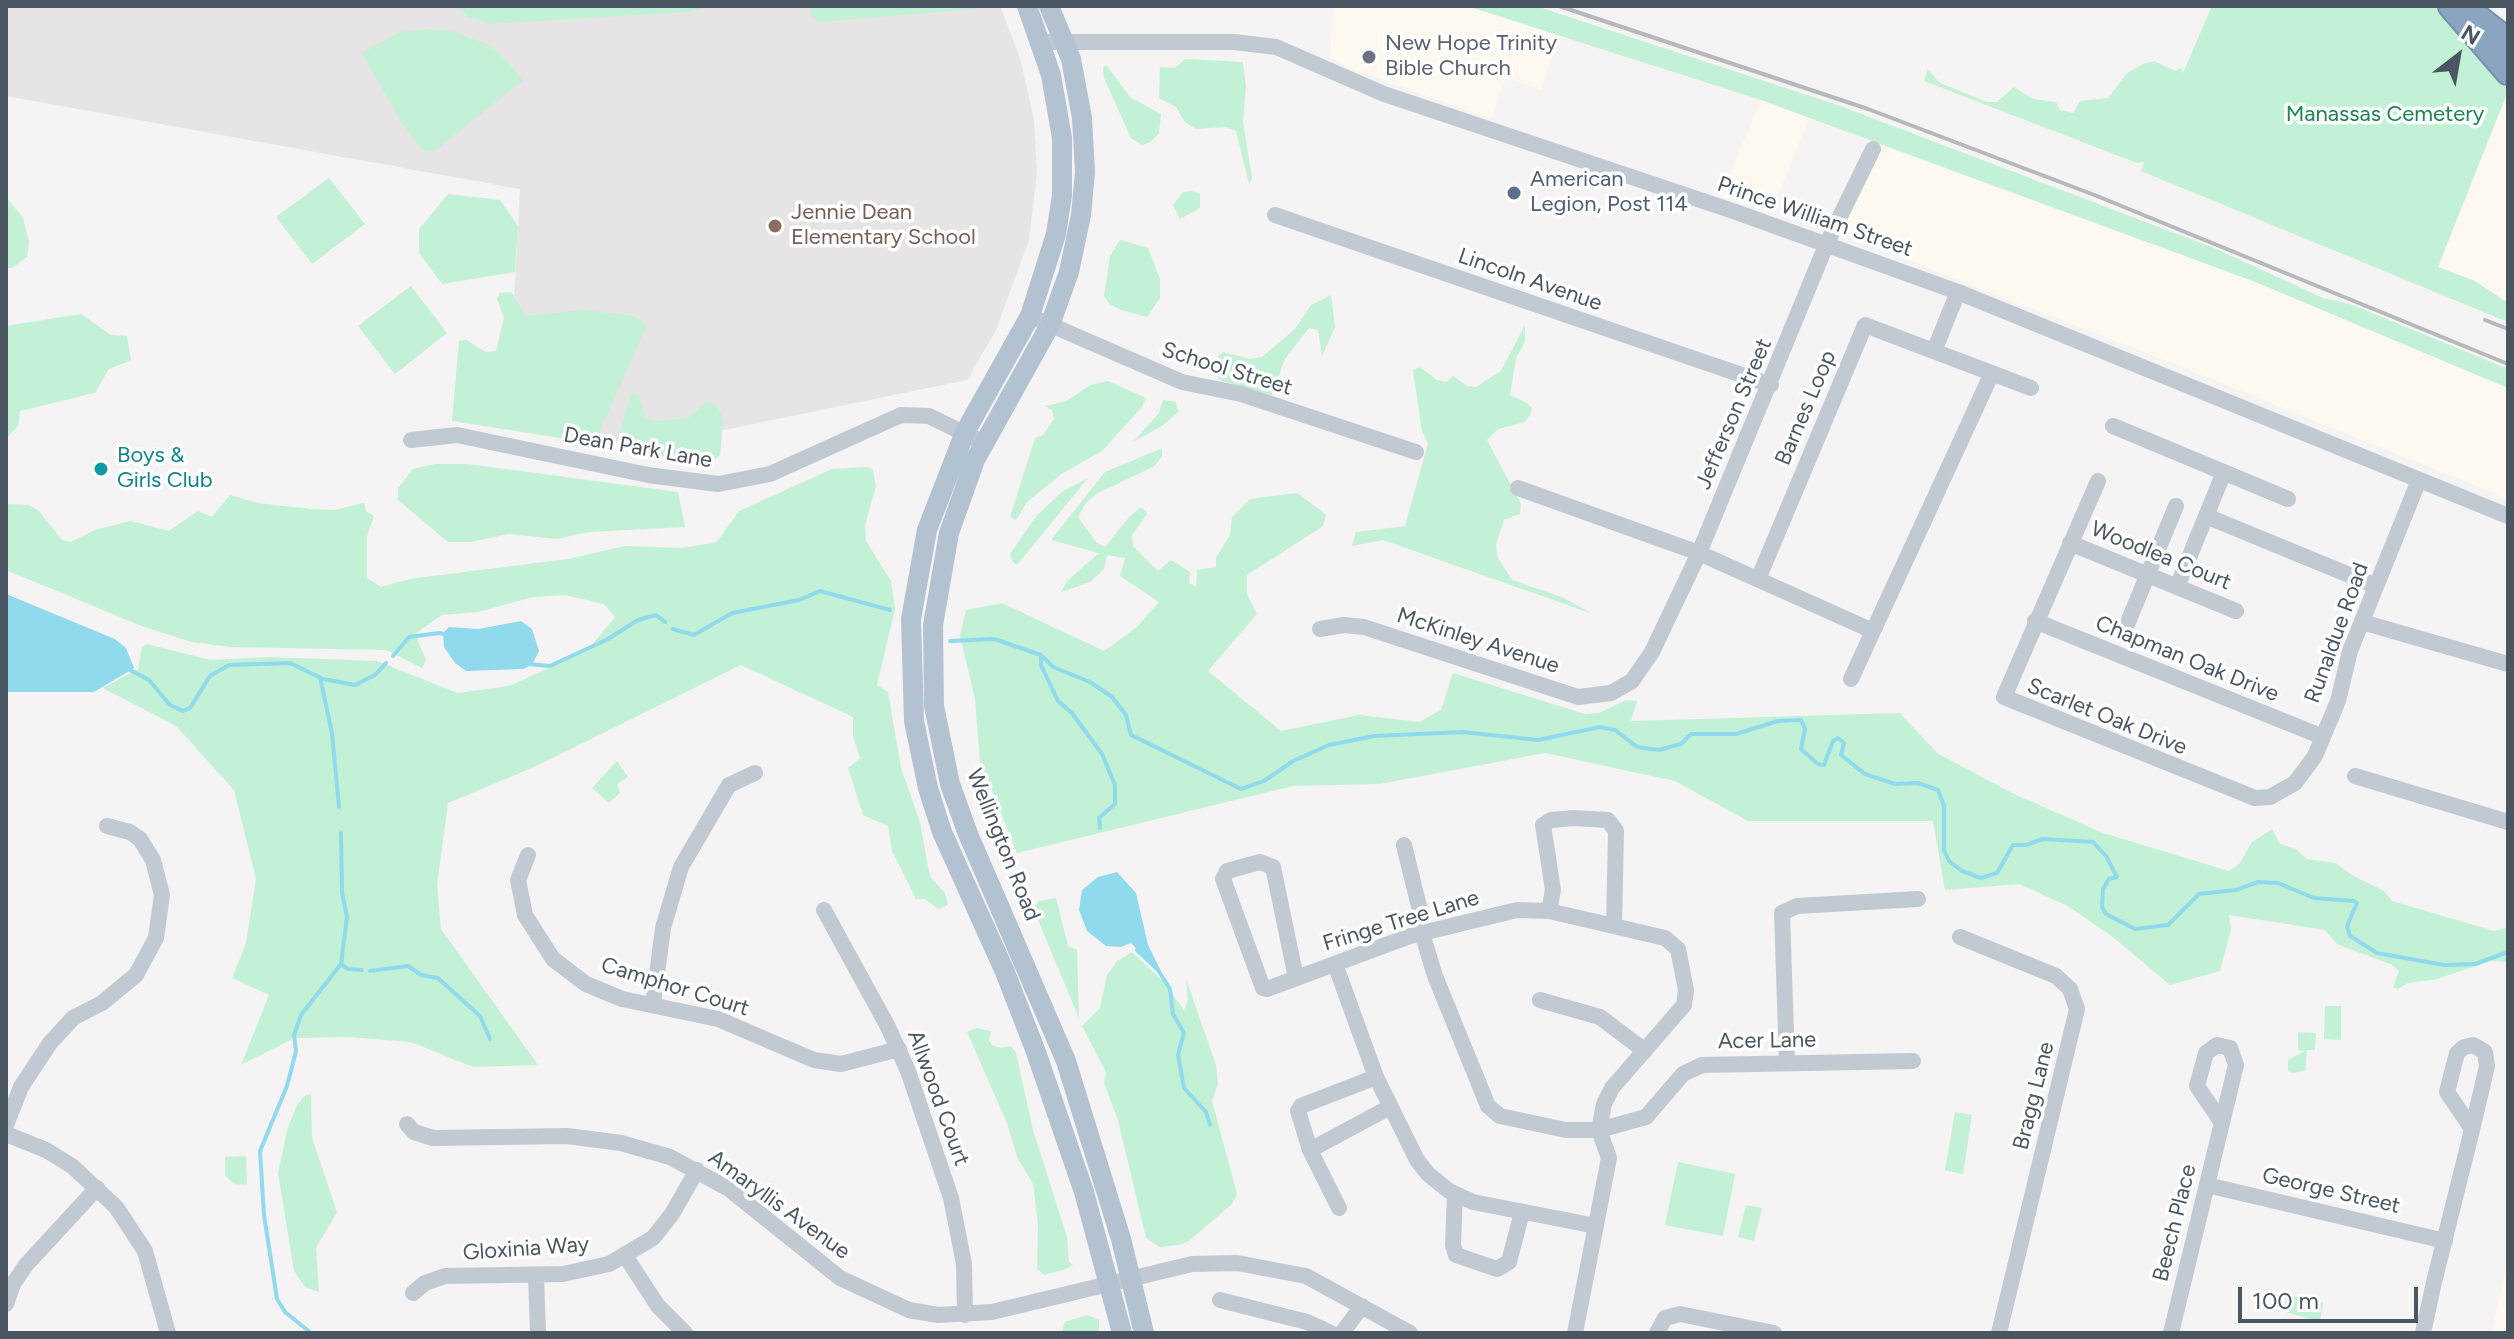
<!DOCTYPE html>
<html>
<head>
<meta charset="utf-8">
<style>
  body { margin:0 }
  #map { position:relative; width:2514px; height:1339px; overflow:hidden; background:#f5f3f3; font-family:Figtree,sans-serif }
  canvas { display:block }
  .frame { position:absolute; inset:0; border:8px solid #4a5661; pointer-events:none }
  .north { position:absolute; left:2418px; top:16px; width:80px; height:80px; -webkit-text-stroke:6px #fff; paint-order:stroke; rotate:31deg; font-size:22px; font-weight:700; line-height:32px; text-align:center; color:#4a5661 }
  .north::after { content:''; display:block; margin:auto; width:28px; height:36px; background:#4a5661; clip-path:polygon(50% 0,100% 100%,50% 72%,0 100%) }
  .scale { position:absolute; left:2238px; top:1287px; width:180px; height:36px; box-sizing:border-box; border:4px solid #4a5661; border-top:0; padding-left:10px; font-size:24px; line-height:28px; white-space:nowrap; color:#4a5661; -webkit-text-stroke:6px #fff; paint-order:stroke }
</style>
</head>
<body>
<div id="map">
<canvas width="2514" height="1339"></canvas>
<div class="frame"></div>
<div class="north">N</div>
<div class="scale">100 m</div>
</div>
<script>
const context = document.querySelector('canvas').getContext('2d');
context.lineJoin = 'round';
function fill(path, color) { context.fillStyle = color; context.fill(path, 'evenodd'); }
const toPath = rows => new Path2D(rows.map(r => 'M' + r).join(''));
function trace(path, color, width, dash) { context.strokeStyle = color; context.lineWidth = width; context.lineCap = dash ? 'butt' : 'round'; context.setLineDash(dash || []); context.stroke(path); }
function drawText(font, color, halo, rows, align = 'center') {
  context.font = font + ' Figtree,sans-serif'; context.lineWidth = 7; context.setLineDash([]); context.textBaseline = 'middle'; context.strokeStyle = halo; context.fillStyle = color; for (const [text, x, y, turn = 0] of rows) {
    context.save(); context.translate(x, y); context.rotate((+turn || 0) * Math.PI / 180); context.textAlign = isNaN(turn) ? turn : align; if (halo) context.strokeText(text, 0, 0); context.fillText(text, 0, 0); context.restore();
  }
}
const commercial = toPath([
  [1333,6,1467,6,1559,35,1541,90,1506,78,1491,119,1344,66,1330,57],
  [2508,91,2508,303,2475,281,2438,267],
  [1761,100,1809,118,1771,213,1720,197],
  [1883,146,2253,281,2508,388,2508,499,2167,361,1840,234],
  [2508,1262,2508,1333,2491,1333]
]);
const education = toPath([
  [6,6,1000,6,1020,58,1034,120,1037,172,1029,240,996,330,967,380,646,446,507,428,520,189,6,96]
]);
const green = toPath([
  [454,6,711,6,687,12,490,24,469,17],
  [811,6,975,6,975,9,819,22,812,16],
  [1467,6,1536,6,1843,107,2214,248,2323,298,2350,304,2508,369,2508,388,2253,281,1761,100],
  [2212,6,2442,6,2508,86,2508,91,2438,267,2475,281,2508,303,2508,322,2141,171,2144,162,2137,163,1924,81,1928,69,1940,83,1987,102,1997,102,2014,87,2033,99,2056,102,2060,110,2073,113,2080,101,2108,98,2127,73,2143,64,2154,61,2175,71,2181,68,2183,73],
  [429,29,455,32,484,43,499,53,523,80,433,152,423,151,401,122,362,53,400,32],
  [1185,59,1243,62,1246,87,1243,122,1252,178,1249,184,1236,131,1225,127,1196,129,1185,122,1176,107,1159,98,1160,67,1175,68],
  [1107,66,1130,97,1161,114,1159,133,1150,142,1142,145,1131,138,1104,78,1103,67],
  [329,178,365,224,312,264,276,217],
  [1192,191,1200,194,1200,208,1180,219,1173,205,1183,192],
  [448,194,500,200,518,226,515,272,442,284,419,253,419,229],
  [6,197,23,218,29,242,27,257,12,268,6,268],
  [1120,240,1148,248,1160,279,1160,298,1147,317,1121,310,1109,304,1104,296,1110,256],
  [411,286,447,333,395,374,358,326],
  [511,292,526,316,583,310,635,316,644,322,646,328,597,437,586,442,452,421,459,341,466,340,486,352,496,351,504,318,497,299,500,293],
  [1331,295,1335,327,1322,356,1318,330,1309,328,1285,359,1271,397,1220,380,1216,374,1218,356,1223,352,1250,359,1262,357,1295,329,1311,305],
  [81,314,111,335,127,336,131,360,109,369,95,393,20,411,18,426,6,439,6,326],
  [1525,325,1525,342,1516,358,1510,395,1527,403,1532,408,1530,415,1525,422,1498,429,1487,440,1521,504,1520,514,1504,520,1496,544,1497,556,1512,580,1562,597,1593,614,1383,540,1352,546,1356,532,1405,526,1428,443,1422,431,1413,370,1420,367,1437,380,1446,382,1454,376,1467,386,1476,387,1501,371],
  [1108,381,1146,398,1142,407,1102,451,1063,473,1027,502,1016,520,1010,517,1035,438,1043,435,1054,419,1052,410,1045,406,1066,401,1091,385],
  [631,394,639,395,645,418,657,421,688,418,707,402,718,407,723,421,720,456,713,461,680,463,666,456,640,454,625,448,619,436],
  [1163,400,1176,402,1178,412,1162,426,1133,442,1159,413],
  [1162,448,1162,456,1155,466,1096,494,1086,503,1078,517,1097,543,1105,547,1130,516,1140,508,1145,510,1147,514,1132,535,1133,546,1158,571,1171,560,1190,572,1189,583,1196,587,1197,570,1216,567,1216,558,1230,535,1232,517,1250,499,1298,493,1326,515,1323,526,1247,575,1247,594,1257,614,1208,671,1281,731,1359,715,1419,722,1441,710,1453,673,1585,714,1599,713,1626,700,1637,701,1631,721,1900,713,1937,753,2012,793,2103,833,2229,871,2240,863,2252,842,2272,829,2280,844,2296,849,2307,859,2336,863,2353,876,2384,891,2392,901,2494,931,2508,927,2508,962,2491,961,2437,979,2408,983,2398,989,2393,987,2399,971,2392,965,2337,944,2325,930,2229,915,2231,929,2220,971,2170,985,2114,938,2068,906,2019,884,1945,890,1933,821,1748,821,1675,781,1545,753,1380,784,1293,786,1017,853,980,761,975,699,960,636,966,610,1002,603,1104,651,1137,627,1159,602,1120,576,1125,558,1107,555,1104,569,1090,582,1061,592,1067,581,1099,553,1051,540,1105,472],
  [435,464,468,464,678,492,685,527,588,532,557,539,508,534,471,542,448,542,398,500,398,488,413,469],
  [867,467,873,470,876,486,865,525,866,541,891,581,895,609,877,685,888,692,901,768,920,822,928,867,931,878,945,893,948,905,938,909,925,899,916,899,892,851,888,826,863,815,848,768,860,758,853,737,853,717,741,665,532,768,448,803,437,885,441,929,538,1065,473,1067,411,1042,349,1037,295,1038,241,1065,269,995,232,978,246,943,256,879,234,790,176,726,103,688,138,669,142,647,147,644,211,660,269,657,377,661,458,693,509,686,587,651,615,617,604,604,565,595,533,597,478,612,442,615,415,634,426,660,422,668,387,650,230,647,191,642,139,625,6,570,6,504,29,505,40,512,62,540,71,542,95,530,130,521,169,531,198,511,212,517,230,495,258,503,311,509,334,510,364,503,366,511,374,516,367,536,367,578,381,587,409,579,568,559,625,546,683,548,717,542,739,511,832,469],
  [1088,478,1017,565,1012,561,1010,554,1037,515,1063,491],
  [617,761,628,777,617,784,620,793,609,803,592,788],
  [1056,898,1068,946,1077,950,1079,1018,1033,908,1039,901],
  [1132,952,1164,982,1184,1010,1188,1000,1186,979,1216,1065,1218,1084,1212,1101,1237,1194,1232,1204,1189,1241,1178,1245,1160,1247,1146,1238,1118,1120,1104,1083,1106,1072,1082,1026,1100,1008,1107,975,1117,961],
  [2325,1006,2341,1006,2341,1040,2324,1039],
  [977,1028,991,1031,989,1040,992,1045,1000,1048,1011,1046,1016,1053,1033,1130,1067,1237,1069,1262,1073,1265,1066,1269,1044,1275,1037,1269,1038,1224,1033,1184,1017,1157,1007,1123,967,1032],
  [2298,1032,2316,1033,2315,1050,2307,1050,2305,1071,2292,1073,2288,1071,2288,1060,2305,1051,2298,1050],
  [311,1094,312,1138,337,1212,316,1248,319,1292,305,1287,294,1271,278,1173,288,1127,297,1105,304,1096],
  [1955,1112,1972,1115,1963,1174,1945,1170],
  [246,1156,247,1185,234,1184,225,1175,225,1157],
  [1678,1162,1735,1174,1723,1236,1665,1225],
  [1746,1205,1762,1208,1754,1241,1738,1237],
  [2288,1295,2323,1303,2320,1322,2282,1311],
  [1087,1315,1099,1320,1099,1333,1062,1331,1065,1322]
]);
const water = toPath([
  [6,594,115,639,126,648,134,668,94,692,6,692],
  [521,621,532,629,539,651,532,665,523,669,466,671,455,663,444,647,443,633,449,627,478,629],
  [1117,872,1136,893,1148,945,1165,979,1131,943,1121,947,1106,946,1087,931,1079,910,1082,890,1098,877]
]);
const stream = toPath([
  [673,629,694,635,732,613,799,600,820,591,890,610],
  [950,641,994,639,1041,655,1053,667,1090,682,1112,697,1126,715,1131,735,1241,789,1264,781,1293,761,1329,745,1374,736,1463,732,1538,740,1600,727,1615,730,1637,747,1659,750,1681,744,1691,734,1736,734,1778,721,1801,720,1805,729,1801,749,1818,764,1824,765,1833,741,1838,738,1844,743,1841,755,1865,774,1895,784,1918,783,1938,790,1944,806,1944,850,1949,861,1962,871,1981,878,1997,873,2013,845,2026,845,2043,839,2093,842,2106,856,2117,877,2109,879,2103,889,2102,907,2106,914,2135,929,2168,925,2199,894,2236,890,2258,882,2278,883,2314,898,2354,901,2357,903,2347,926,2350,936,2377,953,2444,965,2475,964,2508,952],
  [1041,655,1041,665,1058,701,1072,713,1102,754,1115,785,1115,804,1099,818,1100,828],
  [393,656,409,637,439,633,448,635],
  [528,664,550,666,608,639,638,620,656,615,665,622],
  [128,669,149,680,170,705,183,711,190,708,210,676,229,665,290,663,323,679,355,685,375,675,386,663],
  [320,677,332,733,339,807],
  [1137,950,1158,970,1170,989,1173,1014,1184,1033,1178,1055,1184,1088,1206,1112,1210,1125],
  [341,964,348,969,362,970],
  [370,971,408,966,421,975,438,978,480,1016,490,1039],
  [311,1333,285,1312,277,1299,264,1215,260,1151,287,1086,296,1051,294,1035,301,1015,341,964,347,917,342,892,341,833]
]);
const minor = toPath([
  [1040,42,1234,42,1276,47,1384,94,1733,211,1958,292,2508,516],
  [1275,215,1771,385],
  [1030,316,1182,382,1241,394,1416,452],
  [1934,351,1958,292],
  [2113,426,2288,499],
  [411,440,457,435,648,475,718,484,770,474,901,415,929,416,984,443],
  [2098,481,2004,697,2255,798,2270,797,2295,783,2315,756,2338,701,2350,651,2419,480],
  [1518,488,1699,553,1873,631],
  [2206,516,2376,586],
  [2070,543,2236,611],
  [1759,577,1865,325,2031,388],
  [2177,587,2224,472],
  [2035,621,2323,737],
  [2362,622,2508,664],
  [1320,629,1344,625,1364,627,1578,697,1611,693,1632,681,1652,652,1699,553,1827,243,1873,149],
  [2124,632,2176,506],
  [1851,679,1992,373],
  [2355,776,2508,822],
  [1404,845,1421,915,1422,933,1435,976,1488,1106,1500,1116,1566,1130,1599,1130,1646,1117,1683,1074,1702,1065,1913,1061],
  [528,855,518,880,525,915,553,959,586,984,622,999,718,1019,814,1060,841,1064,899,1049],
  [824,910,888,1027,908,1071,951,1198,964,1264,965,1315],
  [1549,911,1553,890,1543,825,1551,820,1574,818,1608,820,1616,831,1614,926],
  [1960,937,2056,976,2070,989,2077,1009,1999,1333],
  [1335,964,1376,1077,1417,1160,1428,1174,1449,1191,1473,1202,1596,1226],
  [1296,978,1273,867,1260,862,1227,871,1223,879,1263,988,1267,989,1410,936,1517,910,1549,911,1665,938,1678,949,1686,990,1684,1005,1612,1088,1604,1104,1599,1130],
  [1540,1000,1600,1017,1645,1051],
  [653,1004,663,928,681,867,729,785,755,773],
  [1787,1062,1782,913,1797,906,1918,899],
  [407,1124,414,1132,433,1138,567,1136,621,1143,670,1157,729,1189,840,1278,909,1310,938,1315,992,1312,1192,1264,1237,1263,1306,1276,1410,1333],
  [6,1125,21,1087,50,1043,73,1018,102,1003,136,975,156,938,162,895,153,860,140,839,130,832,107,826],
  [6,1134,46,1150,72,1166,116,1207,145,1251,168,1333],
  [1310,1150,1390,1107],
  [2207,1185,2445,1241],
  [1455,1194,1453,1245,1456,1255,1497,1269,1509,1262,1522,1212],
  [1339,1208,1310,1150,1298,1111,1301,1106,1376,1077],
  [626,1257,658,1306,685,1333],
  [536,1275,538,1333],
  [413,1293,425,1283,445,1276,563,1274,609,1264,653,1238,672,1214,697,1170],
  [1220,1300,1307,1322,1331,1333],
  [6,1304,13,1284,26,1265,97,1188],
  [1342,1333,1362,1306],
  [1575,1333,1609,1158,1599,1130],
  [1657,1333,1665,1318,1680,1314,1774,1333],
  [2171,1333,2236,1065,2230,1048,2217,1045,2206,1053,2197,1086,2222,1123],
  [2423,1333,2434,1282,2472,1130,2487,1066,2485,1052,2473,1045,2464,1047,2457,1053,2447,1092,2472,1129]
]);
const major = toPath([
  [1027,6,1051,75,1062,138,1062,195,1056,234,1030,316,965,432,927,530,911,619,914,721,928,788,942,832,1005,972,1036,1052,1084,1192,1122,1333],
  [1049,6,1071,59,1082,118,1085,172,1081,215,1069,272,1050,325,975,460,949,533,933,625,934,706,950,784,968,834,1066,1061,1121,1239,1144,1333]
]);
const highway = toPath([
  [2451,6,2508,72],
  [2472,13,2508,41]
]);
const rail = toPath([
  [1559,6,1868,109,2097,196,2508,364],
  [2485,320,2508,329]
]);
const markers = [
  [1369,57,8,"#6b7280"],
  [1514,193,8,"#5c6f8a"],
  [775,226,8,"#8d6e63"],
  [101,469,8,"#0f9aa8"]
];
const worshipNames = [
  ["New Hope Trinity",1385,44],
  ["Bible Church",1385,69]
];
const parkNames = [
  ["Manassas Cemetery",2385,115]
];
const serviceNames = [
  ["American",1530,180],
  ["Legion, Post 114",1530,205]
];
const educationNames = [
  ["Jennie Dean",791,213],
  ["Elementary School",791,238]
];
const streetNames = [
  ["Prince William Street",1815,217,19],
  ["Lincoln Avenue",1530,280,19],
  ["School Street",1227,369,17],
  ["Barnes Loop",1806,408,-67],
  ["Jefferson Street",1734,414,-67],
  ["Dean Park Lane",638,448,10],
  ["Woodlea Court",2161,556,22],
  ["Runaldue Road",2337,633,-70],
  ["McKinley Avenue",1478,641,18],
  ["Chapman Oak Drive",2187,659,22],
  ["Scarlet Oak Drive",2107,717,22],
  ["Wellington Road",1003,845,68],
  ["Fringe Tree Lane",1401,921,-17],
  ["Camphor Court",675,987,17],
  ["Acer Lane",1767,1041,-1],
  ["Bragg Lane",2034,1096,-76],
  ["Allwood Court",938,1098,70],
  ["George Street",2331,1191,13],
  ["Amaryllis Avenue",779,1205,36],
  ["Beech Place",2175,1223,-76],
  ["Gloxinia Way",526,1249,-4]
];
const cultureNames = [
  ["Boys &",117,456],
  ["Girls Club",117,481]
];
fill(commercial, '#fdf9ef');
fill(education, '#e6e4e5');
fill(green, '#c3f1d5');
fill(water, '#90daee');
trace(stream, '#90daee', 4);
trace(highway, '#7690ad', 28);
trace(minor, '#c1cad2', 16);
trace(major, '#b3c2d1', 20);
trace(highway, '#8ba5c1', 24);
trace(rail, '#b5b8bd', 4);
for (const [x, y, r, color] of markers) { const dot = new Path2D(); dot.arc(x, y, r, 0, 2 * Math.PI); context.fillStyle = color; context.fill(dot); trace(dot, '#fff', 3); }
drawText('22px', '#5b616d', '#fff', worshipNames, 'left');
drawText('22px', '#17864f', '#fff', parkNames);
drawText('22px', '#4e5e75', '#fff', serviceNames, 'left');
drawText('22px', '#785e54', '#fff', educationNames, 'left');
drawText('22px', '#4a5661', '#fff', streetNames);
drawText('22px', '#0d838f', '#fff', cultureNames, 'left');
</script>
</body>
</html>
